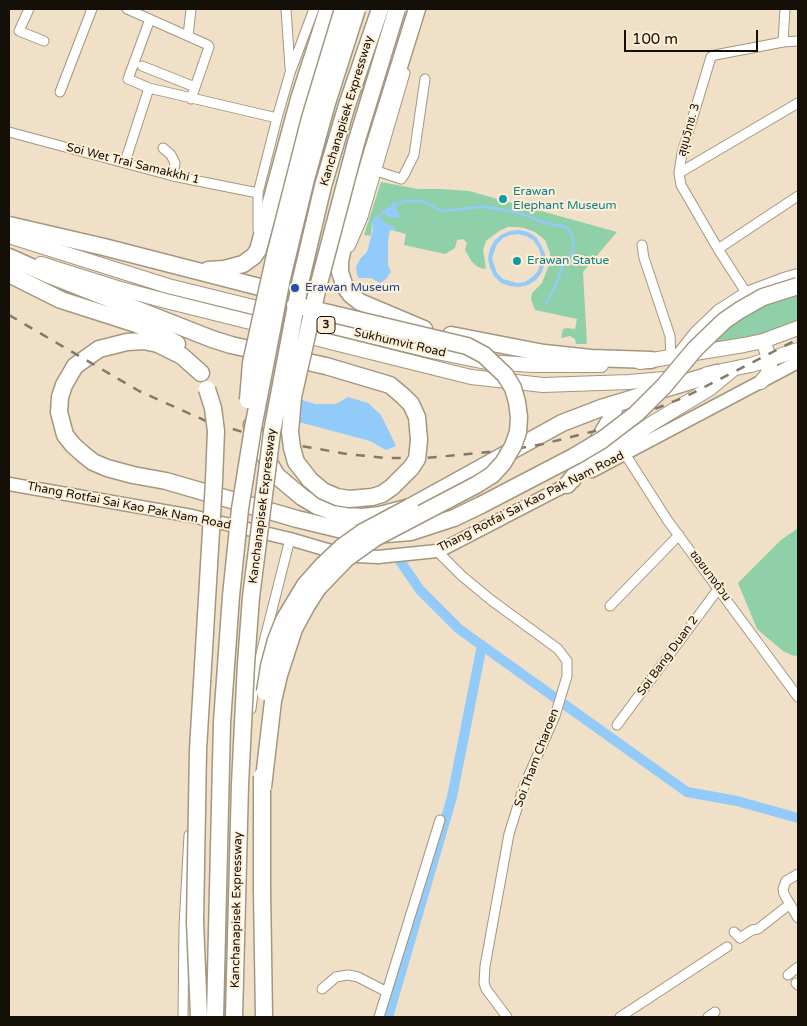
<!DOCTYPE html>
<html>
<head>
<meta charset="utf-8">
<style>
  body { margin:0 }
  #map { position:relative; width:807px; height:1026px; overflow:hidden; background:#f0e0c8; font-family:"Varela Round",sans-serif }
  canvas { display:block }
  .frame { position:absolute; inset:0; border:10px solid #140f07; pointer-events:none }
  .scale { position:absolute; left:624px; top:30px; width:134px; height:22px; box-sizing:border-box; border:2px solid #140f07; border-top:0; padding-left:6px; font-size:15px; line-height:18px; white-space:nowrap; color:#140f07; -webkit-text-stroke:4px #fdeed5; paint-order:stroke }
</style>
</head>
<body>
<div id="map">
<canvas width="807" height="1026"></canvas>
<div class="frame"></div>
<div class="scale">100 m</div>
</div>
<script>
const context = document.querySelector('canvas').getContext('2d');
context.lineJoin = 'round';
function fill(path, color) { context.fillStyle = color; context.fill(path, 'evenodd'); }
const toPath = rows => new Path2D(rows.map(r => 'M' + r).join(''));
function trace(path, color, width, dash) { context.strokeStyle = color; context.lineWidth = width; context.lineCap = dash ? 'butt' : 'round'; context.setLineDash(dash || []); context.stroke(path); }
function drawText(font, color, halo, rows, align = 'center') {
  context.font = font + ' "Varela Round","Noto Sans Thai",sans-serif'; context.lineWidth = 4; context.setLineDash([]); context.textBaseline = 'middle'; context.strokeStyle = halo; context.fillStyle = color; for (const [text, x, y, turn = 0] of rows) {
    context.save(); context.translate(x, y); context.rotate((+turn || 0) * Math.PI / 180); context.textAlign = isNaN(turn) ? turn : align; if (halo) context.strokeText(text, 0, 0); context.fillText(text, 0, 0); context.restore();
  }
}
const green = toPath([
  [381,182,418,189,441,189,469,191,617,232,583,272,587,344,576,344,575,339,570,336,561,338,563,329,567,328,575,329,577,319,535,310,531,299,532,293,542,283,550,262,550,253,545,240,535,232,524,228,517,227,508,227,499,231,486,241,483,250,486,268,484,269,478,267,472,262,465,250,467,243,463,239,457,240,455,248,445,254,404,245,406,234,395,231,394,226,388,225,376,216,372,223,371,236,364,235],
  [798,288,798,325,719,349,709,335,724,321],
  [798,528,798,655,794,656,783,651,757,629,738,583,781,540]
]);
const water = toPath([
  [394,202,399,204,396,209,398,214,402,215,401,217,389,218,383,212,384,209,390,207],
  [376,215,388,225,394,226,395,231,390,230,388,240,388,265,391,272,386,279,380,283,371,278,359,278,357,275,356,267,360,259,367,252,373,230,372,223],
  [519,230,528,232,536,237,541,245,545,254,545,263,542,272,536,280,528,285,519,287,510,286,501,283,494,276,490,268,488,258,490,249,494,241,501,235,510,231],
  [518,234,526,236,533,240,538,247,541,255,540,263,538,271,532,277,525,282,517,283,503,279,497,273,492,258,497,244,503,238,510,235],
  [270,392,286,395,315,404,336,404,348,397,368,403,381,415,396,446,386,450,370,441,265,413]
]);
const stream = toPath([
  [399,204,404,201,423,201,442,211,480,207,493,208,519,213,546,223,566,227,572,235,574,247,571,254,564,262,556,285,546,304],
  [379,218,383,212]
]);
const canal = toPath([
  [400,561,420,590,459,629,687,792,737,801,798,818],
  [388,1017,452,797,482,645]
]);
const minor = toPath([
  [29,9,19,31,44,41],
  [127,9,208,45,209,47,191,99],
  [286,9,290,68],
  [150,19,128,79,149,88,277,118],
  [188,36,191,9],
  [783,42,798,41],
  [142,66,195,87],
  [60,92,92,9],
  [9,132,173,176,258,193],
  [163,148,171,155,175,163,173,176],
  [125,162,149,88],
  [377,171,401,179,404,175,414,155,425,79],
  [679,173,798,103],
  [258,230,258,193,277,118,290,73,314,9],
  [642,245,644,258,670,336,671,358],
  [350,247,363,217,405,73],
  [718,249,798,196],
  [747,294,718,249,681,185,679,173,682,153,711,57,715,55,783,42,785,9],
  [625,454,668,521,798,697],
  [437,551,462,576,491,600,558,649,567,661,567,676,555,716,524,786,509,834,485,966,484,983,486,989,507,1017],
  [610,606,679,535],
  [251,709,255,677,290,539],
  [617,725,719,588],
  [798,874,786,881,783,889,784,894,798,918],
  [734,932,740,938,752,930,758,929,790,904],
  [788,975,798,967],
  [796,983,798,985],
  [322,989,336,977,348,975,358,977,387,992],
  [183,1017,184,926,189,835],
  [379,1017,440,820],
  [620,1017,727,947],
  [708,1017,715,1012]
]);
const secondary = toPath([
  [592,471,798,362],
  [9,484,192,516,290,539,331,551,357,556,378,557,437,551,445,548,574,481]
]);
const trunk = toPath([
  [9,236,168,286,432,351,486,362,533,365,601,365],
  [41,264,117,288,166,301,471,377,543,385,629,382,676,378],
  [678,357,697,333,719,312,747,294,784,280,798,276],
  [640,362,744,345,763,341,798,328],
  [707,374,751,365,798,350],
  [761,382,767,375,770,366,770,360,763,341],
  [581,473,651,424,709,389,732,370]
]);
const motorway = toPath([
  [417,9,344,243,340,261,340,272,345,287,351,295,360,302,424,329],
  [9,225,104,247,310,300],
  [9,257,47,274,212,339,231,345,326,366,390,385,403,396,411,404,417,417,419,440],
  [208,270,224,269,243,264,254,256,258,250,299,99,328,9],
  [9,274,61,300,136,324,153,330,177,344],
  [451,335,544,353,591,358,651,360],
  [201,373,182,356,158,344,144,341,127,342,99,349,75,366,64,385,60,397,59,412,65,435,73,445,83,454,93,462,107,468,133,475,166,481,297,519,355,533,374,535,411,532,454,518,481,505],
  [252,425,258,444,277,476,302,497,317,506,346,516,363,517,380,515,410,507,562,423,601,408,717,373],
  [567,485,586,461,613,415,615,404],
  [262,890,264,1017]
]);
const rail = toPath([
  [9,315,139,391,206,421,273,441,347,454,386,458,426,458,510,450,543,444,607,428,685,397,798,339]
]);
const motorwayBridge = toPath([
  [397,9,356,143,317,291,293,397,290,432,292,448,296,462,310,480,323,491,337,497,349,499,372,497,382,494,392,487,411,468,417,459,419,440],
  [248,400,251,363,275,255,310,118,343,9],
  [481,505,575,456,602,440,636,414,664,386,695,349,724,321,740,310,763,297,798,286],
  [265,692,269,666,276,640,284,620,305,585,322,566,342,547,363,532,410,507],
  [262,776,262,890],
  [263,787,273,701,279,675,294,629,307,605,318,588,347,558,375,538,476,485,492,475,503,463,513,446,518,432,519,417,517,402,513,388,505,375,484,355,467,346,295,305],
  [199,1017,195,922,198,750,214,481,216,431,213,408,207,389],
  [215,1017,222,722,231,596,240,509,253,428,282,278,305,183,327,103,357,9],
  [234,1017,240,784,246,664,251,597,272,432,301,279,323,186,347,105,380,9]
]);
const markers = [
  [503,199,5,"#0f9aa8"],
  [517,261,5,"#0f9aa8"],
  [295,288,5,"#1a4fb4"]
];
const shields = [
  [326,325,18]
];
const shieldNames = [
  ["3",326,325]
];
const streetNames = [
  ["Kanchanapisek Expressway",347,111,-73],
  ["สุขุมวิทซ. 3",689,130,-75],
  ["Soi Wet Trai Samakkhi 1",133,164,14],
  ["Sukhumvit Road",400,343,13],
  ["Thang Rotfai Sai Kao Pak Nam Road",531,502,-27],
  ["Thang Rotfai Sai Kao Pak Nam Road",129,506,11],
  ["Kanchanapisek Expressway",263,506,-83],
  ["ซอยบางด้วน",710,576,53],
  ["Soi Bang Duan 2",668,656,-54],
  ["Soi Tham Charoen",537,758,-69],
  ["Kanchanapisek Expressway",237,910,-89]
];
const cultureNames = [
  ["Erawan",513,192],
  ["Elephant Museum",513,206],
  ["Erawan Statue",527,261]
];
const transitNames = [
  ["Erawan Museum",305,288]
];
fill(green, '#8fd0a8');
fill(water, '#92caf9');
trace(stream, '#92caf9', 2.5);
trace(canal, '#92caf9', 10);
trace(minor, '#a4967f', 11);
trace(secondary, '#a4967f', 15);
trace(trunk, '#a4967f', 16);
trace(motorway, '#a4967f', 19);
trace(minor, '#fff', 9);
trace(secondary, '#fff', 12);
trace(trunk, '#fff', 14);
trace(motorway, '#fff', 16);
trace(rail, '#837969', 2.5, [9, 9]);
trace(motorwayBridge, '#a4967f', 19, []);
trace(motorwayBridge, '#fff', 16);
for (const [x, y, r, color] of markers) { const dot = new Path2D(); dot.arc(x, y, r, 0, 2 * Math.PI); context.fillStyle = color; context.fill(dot); trace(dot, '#fdeed5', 2); }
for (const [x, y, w] of shields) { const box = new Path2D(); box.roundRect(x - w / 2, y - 8.5, w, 17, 4); context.fillStyle = '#fdeed5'; context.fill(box); trace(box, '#140f07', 1); }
drawText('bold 11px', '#140f07', null, shieldNames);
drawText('12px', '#140f07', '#fdeed5', streetNames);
drawText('12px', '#0d838f', '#fdeed5', cultureNames, 'left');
drawText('12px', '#164399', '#fdeed5', transitNames, 'left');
</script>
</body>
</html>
